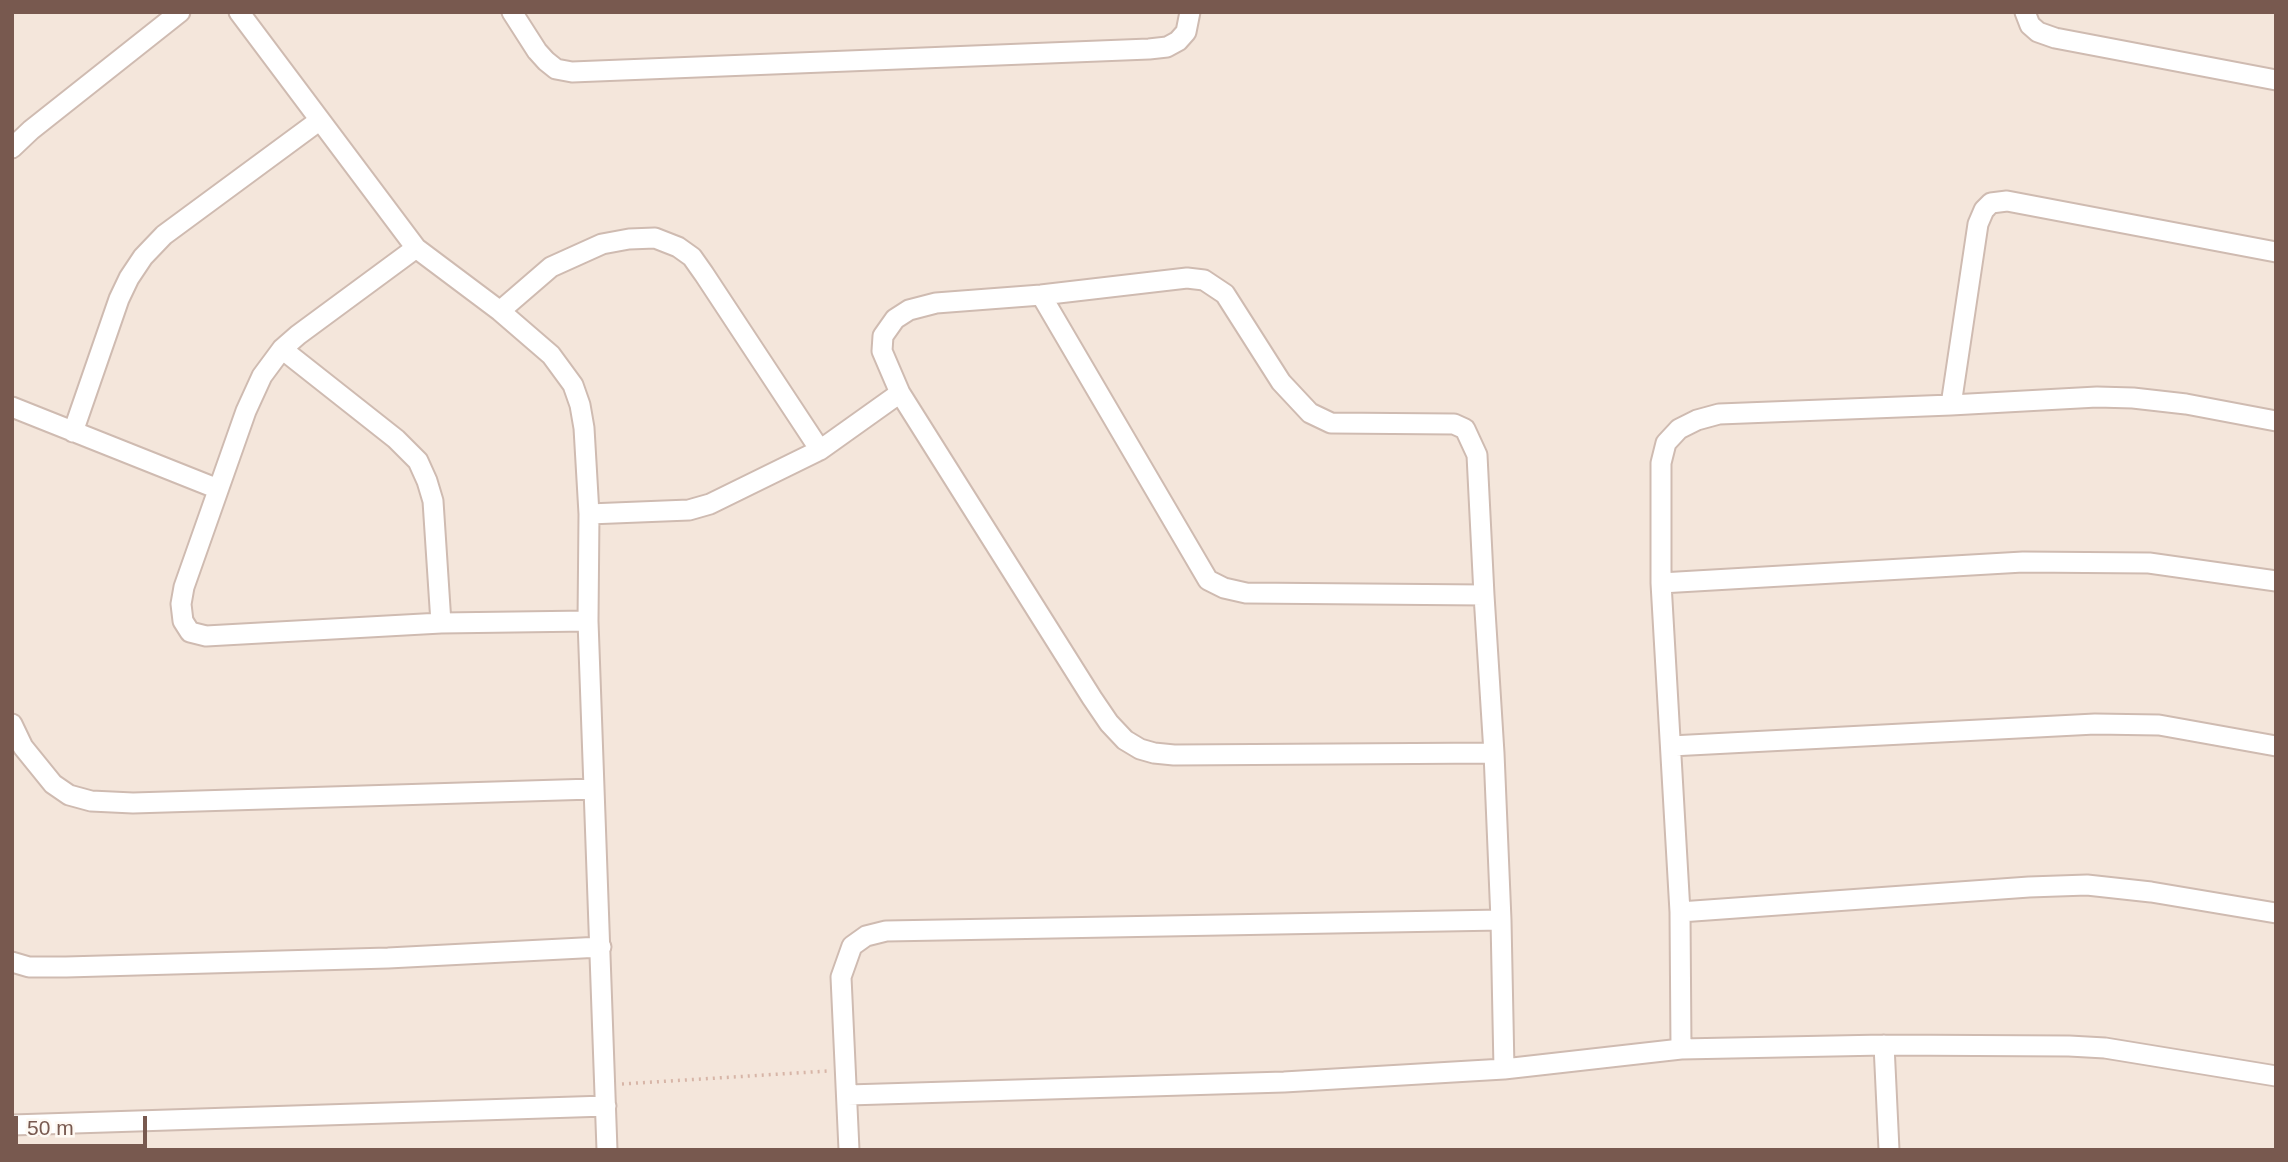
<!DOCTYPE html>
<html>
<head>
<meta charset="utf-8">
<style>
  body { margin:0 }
  #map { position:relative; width:2288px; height:1162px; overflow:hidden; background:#fcf5ec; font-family:Helvetica,sans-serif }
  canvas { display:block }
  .frame { position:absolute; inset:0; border:14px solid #78594f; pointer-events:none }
  .scale { position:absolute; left:14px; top:1116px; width:133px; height:32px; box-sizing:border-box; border:4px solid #78594f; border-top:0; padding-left:9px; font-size:21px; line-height:24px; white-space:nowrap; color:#78594f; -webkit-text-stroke:5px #fef9f3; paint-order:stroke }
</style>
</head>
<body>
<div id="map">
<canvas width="2288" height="1162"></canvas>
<div class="frame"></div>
<div class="scale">50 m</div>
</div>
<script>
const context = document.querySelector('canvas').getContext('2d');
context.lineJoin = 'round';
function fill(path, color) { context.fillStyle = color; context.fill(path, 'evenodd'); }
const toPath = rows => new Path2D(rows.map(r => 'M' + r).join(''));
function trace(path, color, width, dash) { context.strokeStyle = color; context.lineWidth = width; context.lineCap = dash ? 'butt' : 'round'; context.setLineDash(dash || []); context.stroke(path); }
const residential = toPath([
  [12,12,2276,12,2276,1150,12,1150]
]);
const path = toPath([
  [622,1084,828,1071]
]);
const minor = toPath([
  [239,12,416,248,500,311,551,355,573,385,580,405,584,428,589,514,588,621,607,1150],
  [512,12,537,51,546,61,556,69,572,72,1149,49,1167,47,1178,41,1186,32,1190,12],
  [2025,12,2030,25,2038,32,2055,38,2276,80],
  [12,148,31,130,180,12],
  [416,248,298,335,282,349,262,376,246,411,184,587,181,604,183,621,190,632,206,636,441,623,588,621],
  [1041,295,1208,580,1224,588,1246,593,1484,595],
  [500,311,551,267,602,244,629,239,655,238,678,247,692,257,704,274,820,450],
  [282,349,396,439,418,461,427,481,433,501,441,623],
  [1951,405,1978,224,1984,210,1991,203,2007,201,2276,252],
  [12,407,218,489],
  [73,432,119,299,129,278,143,257,164,235,320,120],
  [589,514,689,510,710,504,820,450,900,393],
  [1661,583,2023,562,2149,563,2276,581],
  [12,724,23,747,53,784,69,795,91,801,133,803,593,789],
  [1671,746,2095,724,2159,725,2276,746],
  [1494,753,1174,755,1154,753,1140,749,1125,740,1109,723,1092,698,900,393,882,351,883,336,895,319,909,310,936,303,1041,295,1187,278,1204,280,1225,294,1281,382,1310,413,1331,423,1454,424,1465,429,1477,455,1484,595,1494,753,1501,920,1504,1069],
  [1680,912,2029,887,2087,885,2151,892,2276,913],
  [12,962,29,967,66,967,388,958,601,947],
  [1884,1045,1889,1150],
  [1681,1049,1680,912,1661,583,1661,463,1666,443,1679,429,1697,420,1719,414,1951,405,2097,397,2133,398,2186,404,2276,421],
  [848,1095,1284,1082,1504,1069,1681,1049,1884,1045,2069,1046,2105,1048,2276,1076],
  [12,1125,606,1106],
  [849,1150,841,977,852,946,866,936,886,931,1501,920]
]);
fill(residential, '#f4e6db');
trace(minor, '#cfbbb1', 23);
trace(path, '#d7b5a7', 3.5, [2, 5]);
trace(minor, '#fff', 19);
</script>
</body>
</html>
